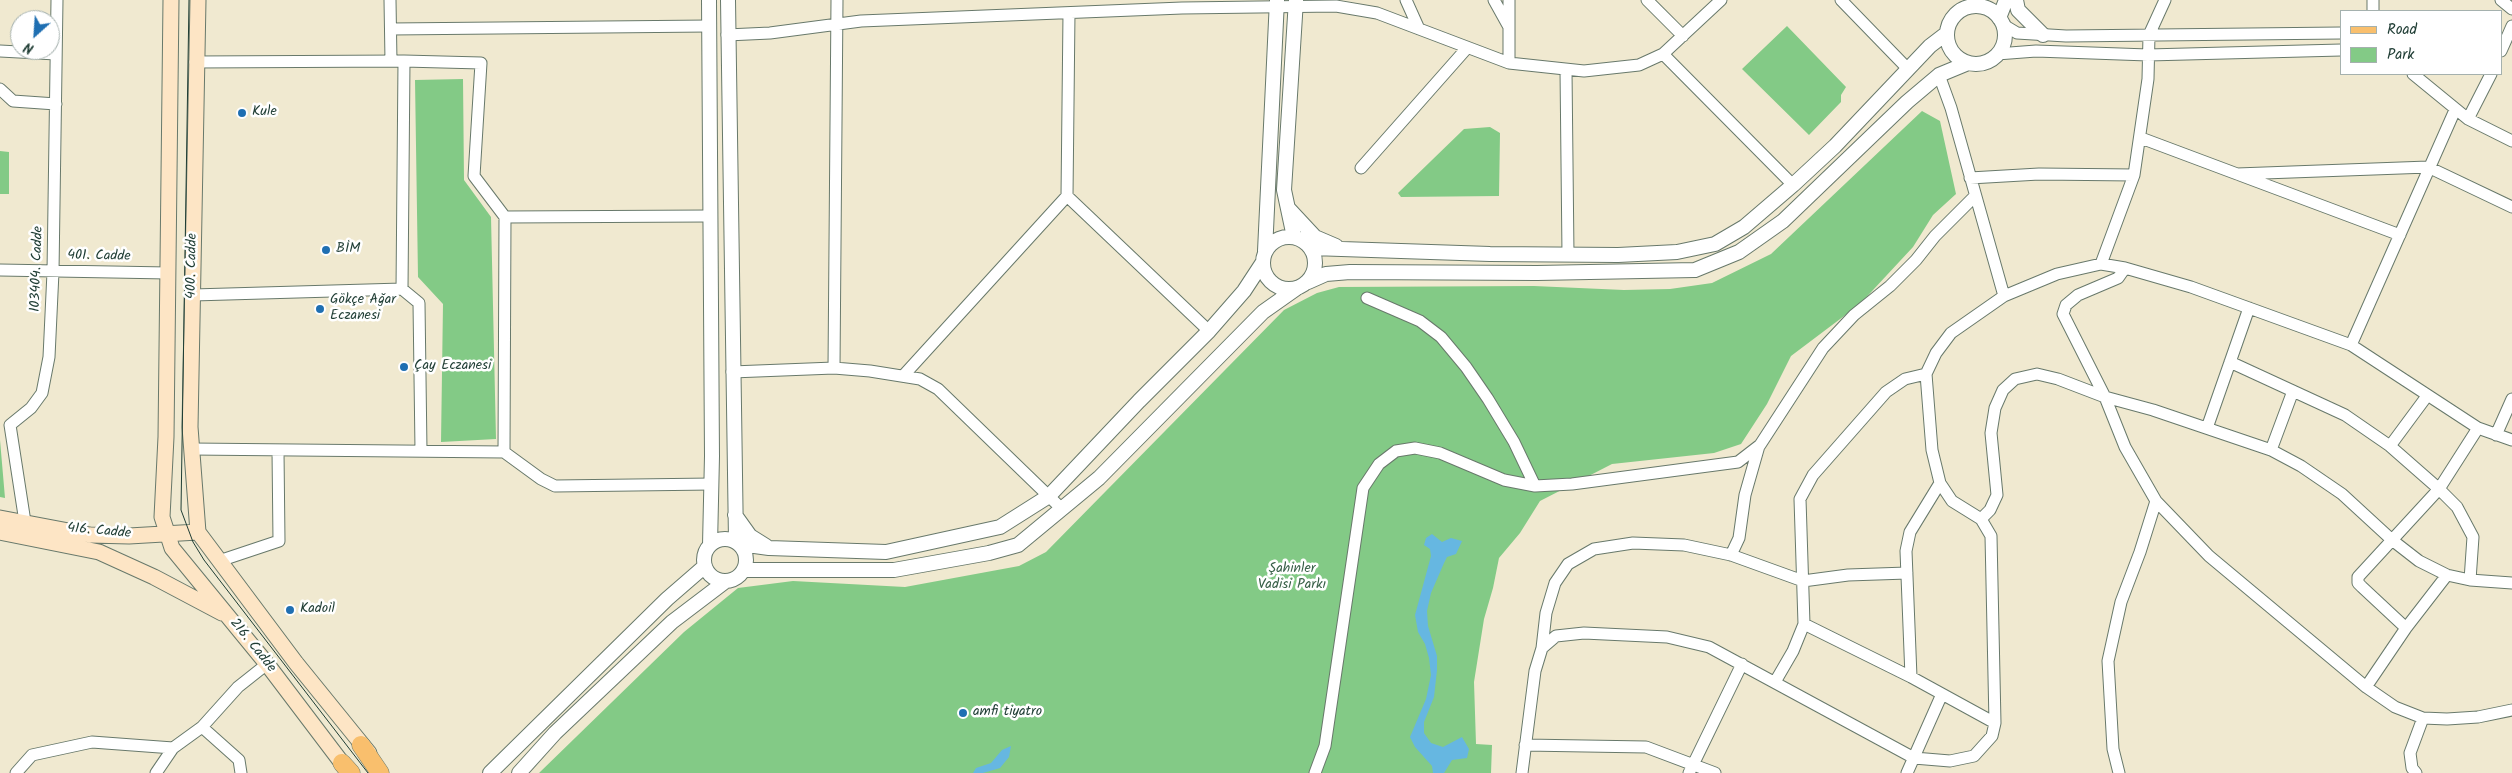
<!DOCTYPE html>
<html>
<head>
<meta charset="utf-8">
<style>
  body { margin:0 }
  #map { position:relative; width:2512px; height:773px; overflow:hidden; background:#f0e9d0; font-family:Kalam,sans-serif }
  canvas { display:block }
  .legend { position:absolute; left:2340px; top:10px; width:162px; height:65px; box-sizing:border-box; background:#fff; border:1px solid #a5b1ae; margin:0; padding:6px 9px; list-style:none; font-size:15px; color:#1f3d34 }
  .legend li { display:flex; align-items:center; gap:10px; height:25px }
  .legend b { width:25px; border:1px solid #a5b1ae }
  .north { position:absolute; left:10px; top:10px; width:50px; height:50px; box-sizing:border-box; background:#fff; border:1px solid #a5b1ae; border-radius:50%; rotate:206deg; font-size:14px; font-weight:700; line-height:20px; text-align:center; color:#1f3d34 }
  .north::after { content:''; display:block; margin:auto; width:18px; height:22px; background:#1f6fb2; clip-path:polygon(50% 0,100% 100%,50% 72%,0 100%) }
</style>
</head>
<body>
<div id="map">
<canvas width="2512" height="773"></canvas>
<ul class="legend">
<li><b style="height:6px;background:#f9bf6d"></b>Road</li>
<li><b style="height:14px;background:#83ca86"></b>Park</li>
</ul>
<div class="north">N</div>
</div>
<script>
const context = document.querySelector('canvas').getContext('2d');
context.lineJoin = 'round';
function fill(path, color) { context.fillStyle = color; context.fill(path, 'evenodd'); }
const toPath = rows => new Path2D(rows.map(r => 'M' + r).join(''));
function trace(path, color, width, dash) { context.strokeStyle = color; context.lineWidth = width; context.lineCap = dash ? 'butt' : 'round'; context.setLineDash(dash || []); context.stroke(path); }
function drawText(font, color, halo, rows, align = 'center') {
  context.font = font + ' Kalam,sans-serif'; context.lineWidth = 5; context.setLineDash([]); context.textBaseline = 'middle'; context.strokeStyle = halo; context.fillStyle = color; for (const [text, x, y, turn = 0] of rows) {
    context.save(); context.translate(x, y); context.rotate((+turn || 0) * Math.PI / 180); context.textAlign = isNaN(turn) ? turn : align; if (halo) context.strokeText(text, 0, 0); context.fillText(text, 0, 0); context.restore();
  }
}
const green = toPath([
  [1787,26,1846,87,1841,95,1841,102,1809,135,1742,69],
  [463,79,464,180,491,217,496,439,441,442,443,304,418,277,415,80],
  [1922,111,1940,121,1956,194,1933,215,1913,247,1860,304,1791,356,1767,404,1741,444,1714,453,1612,464,1540,501,1520,533,1499,558,1493,588,1484,619,1474,682,1476,744,1492,745,1491,773,539,773,684,632,738,588,793,581,905,587,1019,566,1046,552,1284,310,1317,293,1339,287,1534,286,1624,290,1670,289,1712,283,1771,254],
  [1490,127,1500,133,1499,196,1401,197,1398,193,1464,129],
  [0,151,9,152,9,194,0,194],
  [0,440,5,498,0,497]
]);
const water = toPath([
  [1432,534,1442,542,1451,538,1462,541,1456,554,1447,557,1444,563,1431,593,1427,611,1428,626,1437,656,1437,670,1434,697,1424,722,1424,733,1431,743,1443,747,1462,737,1469,749,1467,758,1452,760,1444,773,1433,773,1432,766,1415,747,1410,737,1426,699,1431,675,1429,658,1425,644,1418,632,1415,615,1431,556,1430,549,1424,545,1426,538],
  [1011,746,1009,757,1000,768,983,773,973,773,976,768,991,763,1002,750]
]);
const minor = toPath([
  [390,0,391,61],
  [1406,0,1419,29],
  [1494,0,1509,27],
  [1509,0,1509,63],
  [1647,0,1683,36],
  [1841,0,1908,69],
  [2501,0,2512,9],
  [2373,11,2373,0],
  [2002,24,2017,33,2066,36,2341,33],
  [391,29,709,26],
  [727,35,770,33,861,21,1182,8,1336,6,1377,13,1509,63,1584,71,1639,65,1663,54,1721,0],
  [0,51,56,54],
  [2501,51,2512,26],
  [1663,54,1793,185],
  [1997,54,2036,51,2148,55,2341,50],
  [195,62,404,61,481,63,474,176,505,217,504,452],
  [1566,70,1568,255],
  [2413,74,2468,119,2512,141],
  [1939,75,1951,108,2004,296],
  [0,89,13,101,56,104],
  [2468,119,2491,74],
  [2141,138,2400,235],
  [1361,168,1467,48],
  [2237,174,2428,167,2512,207],
  [1970,178,2039,174,2134,175],
  [1067,196,1209,331],
  [505,217,709,216],
  [2101,264,2134,175,2148,79,2149,35,2165,0],
  [2125,268,2118,278,2078,295,2066,305,2063,314,2105,397,2125,447,2156,501,2209,556,2366,687,2395,707,2423,718,2447,719,2478,717,2512,710],
  [0,270,168,273],
  [402,289,419,303,421,450],
  [193,295,402,289,404,61],
  [1367,298,1420,321,1441,337,1466,367,1488,399,1514,442,1535,486],
  [2351,345,2455,110],
  [2230,362,2345,415,2390,446,2439,489,2457,507,2473,537,2470,580],
  [834,368,837,0],
  [732,372,834,368,870,371,920,379,938,389,1062,509],
  [903,376,1067,196,1069,13],
  [2207,428,2249,308],
  [2496,435,2512,399],
  [2390,446,2427,396],
  [191,449,504,452,541,479,555,486,712,484],
  [2271,450,2293,391],
  [1981,519,1990,510,1997,495,1991,433,1995,408,2003,390,2015,379,2037,374,2058,379,2105,397,2153,410,2271,450,2301,466,2342,494,2392,540,2419,561,2447,575,2470,580,2512,583],
  [25,522,10,425,31,408,42,393,49,357,53,272,57,0],
  [1731,555,1739,538,1745,495,1759,446],
  [219,561,279,541,278,451],
  [1804,624,1911,677,1995,723],
  [2406,628,2362,587,2358,583,2358,577,2439,489,2478,428],
  [1542,648,1546,613,1555,583,1568,564,1594,549,1633,543,1684,545,1731,555,1803,581,1848,575,1907,573],
  [1911,677,1906,551,1910,532,1940,483],
  [1775,682,1793,651,1804,624,1800,499,1813,475,1886,392,1905,379,1926,374],
  [2366,687,2406,628,2447,575],
  [202,727,239,760,241,773],
  [1525,745,1646,747,1715,773],
  [16,773,32,755,92,742,173,748],
  [156,773,173,748,202,727,238,687,267,664],
  [1315,773,1325,746,1363,488,1379,464,1396,451,1415,448,1440,453,1504,480,1535,486,1572,484,1738,462,1760,445,1823,348,1854,315,1890,286,1916,260,1935,236,1975,196],
  [1522,773,1535,671,1542,648,1556,636,1584,633,1667,637,1709,647,1914,758,1950,761,1974,756,1992,736,1995,723,1991,536,1981,519,1952,501,1940,483,1932,450,1926,374,1936,353,1951,333,2004,296,2057,274,2101,264,2125,268,2191,287,2249,308,2351,345,2478,428,2512,440],
  [1689,773,1742,664],
  [1907,773,1942,694],
  [2119,773,2113,749,2108,661,2121,602,2140,552,2156,501],
  [2416,773,2412,768,2410,753,2423,718]
]);
const tertiary = toPath([
  [709,0,712,456,710,545],
  [728,0,736,541],
  [2016,0,2018,10,2043,35],
  '1947 35a29 29 0 1 1 58 0a29 29 0 1 1-58 0Z',
  [1999,18,2006,0],
  [1288,208,1315,237,1336,246],
  '1263 263a26 26 0 1 1 52 0a26 26 0 1 1-52 0Z',
  [1294,237,1284,190,1296,0],
  [1312,248,1490,254,1618,255,1677,252,1715,244,1744,227,1793,185,1835,146,1930,46,1947,33],
  [1265,251,1277,0],
  [1308,282,1326,274,1350,272,1537,273,1695,270,1739,252,1783,221,1907,102,1939,75,1968,63],
  [735,515,750,536,766,546],
  '704 560a21 21 0 1 1 42 0a21 21 0 1 1-42 0Z',
  [740,544,769,548,886,552,1000,527,1049,496,1139,401,1209,331,1244,291,1263,262],
  [744,570,894,570,989,553,1018,545,1099,478,1263,312,1297,288],
  [490,773,667,599,705,566],
  [519,773,555,733,672,622,726,581]
]);
const secondary = toPath([
  [171,0,166,437,162,517,172,548,267,664,342,763,348,773],
  [198,0,190,427,198,532],
  [0,518,90,535,129,536,198,532],
  [0,532,99,552,154,577,222,613],
  [198,532,296,663,369,753]
]);
const primary = toPath([
  [361,745,380,773],
  [342,763,351,773]
]);
const tram = toPath([
  [189,0,181,510,193,542,204,560,368,773]
]);
const markers = [
  [242,113,5,"#1f6fb2"],
  [326,250,5,"#1f6fb2"],
  [320,309,5,"#1f6fb2"],
  [404,367,5,"#1f6fb2"],
  [290,610,5,"#1f6fb2"],
  [963,713,5,"#1f6fb2"]
];
const poiNames = [
  ["Kule",252,113],
  ["BİM",336,250],
  ["Gökçe Ağar",330,301],
  ["Eczanesi",330,317],
  ["Çay Eczanesi",414,367],
  ["Kadoil",300,610],
  ["amfi tiyatro",973,713]
];
const streetNames = [
  ["401. Cadde",99,257,1],
  ["400. Cadde",193,266,-89],
  ["103404. Cadde",38,269,-88],
  ["416. Cadde",99,532,5],
  ["216. Cadde",252,646,51]
];
const parkNames = [
  ["Şahinler",1292,570],
  ["Vadisi Parkı",1292,586]
];
fill(green, '#83ca86');
fill(water, '#66b7e1');
trace(minor, '#68796b', 13);
trace(tertiary, '#68796b', 16);
trace(secondary, '#68796b', 17);
trace(primary, '#68796b', 19);
trace(minor, '#fff', 11);
trace(tertiary, '#fff', 14);
trace(secondary, '#fde5c5', 15);
trace(primary, '#f9bf6d', 18);
trace(tram, '#1f3d34', 1);
for (const [x, y, r, color] of markers) { const dot = new Path2D(); dot.arc(x, y, r, 0, 2 * Math.PI); context.fillStyle = color; context.fill(dot); trace(dot, '#fff', 2); }
drawText('14px', '#1f3d34', '#fff', poiNames, 'left');
drawText('14px', '#1f3d34', '#fff', streetNames);
drawText('14px', '#386048', '#fff', parkNames);
</script>
</body>
</html>
